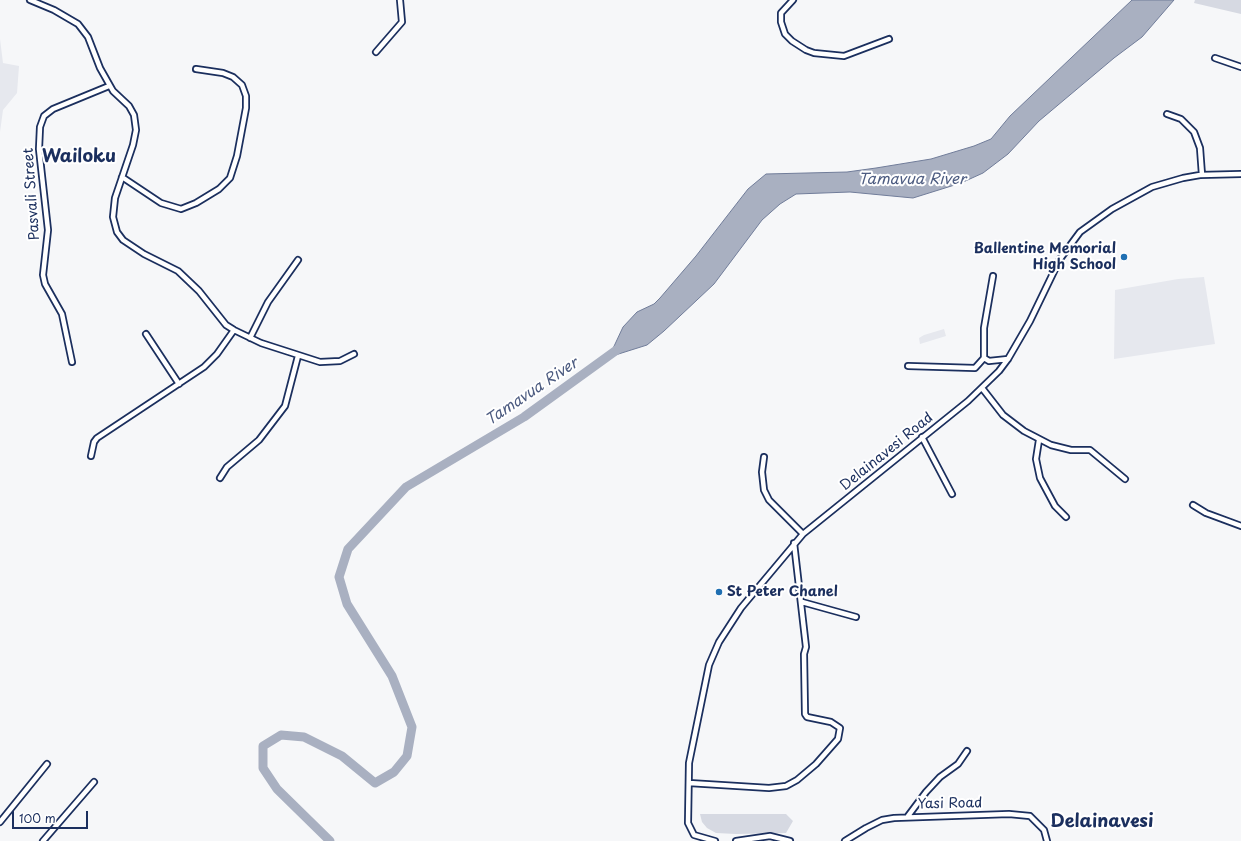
<!DOCTYPE html>
<html>
<head>
<meta charset="utf-8">
<style>
  body { margin:0 }
  #map { position:relative; width:1241px; height:841px; overflow:hidden; background:#f6f7f9; font-family:"Playpen Sans",sans-serif }
  canvas { display:block }
  .scale { position:absolute; left:12px; top:811px; width:76px; height:18px; box-sizing:border-box; border:2px solid #1b2f5e; border-top:0; padding-left:5px; font-size:12px; line-height:14px; white-space:nowrap; color:#1b2f5e; -webkit-text-stroke:3px #fff; paint-order:stroke }
</style>
</head>
<body>
<div id="map">
<canvas width="1241" height="841"></canvas>
<div class="scale">100 m</div>
</div>
<script>
const context = document.querySelector('canvas').getContext('2d');
context.lineJoin = 'round';
function fill(path, color) { context.fillStyle = color; context.fill(path, 'evenodd'); }
const toPath = rows => new Path2D(rows.map(r => 'M' + r).join(''));
function trace(path, color, width, dash) { context.strokeStyle = color; context.lineWidth = width; context.lineCap = dash ? 'butt' : 'round'; context.setLineDash(dash || []); context.stroke(path); }
function drawText(font, color, halo, rows, align = 'center') {
  context.font = font + ' "Playpen Sans",sans-serif'; context.lineWidth = 4; context.setLineDash([]); context.textBaseline = 'middle'; context.strokeStyle = halo; context.fillStyle = color; for (const [text, x, y, turn = 0] of rows) {
    context.save(); context.translate(x, y); context.rotate((+turn || 0) * Math.PI / 180); context.textAlign = isNaN(turn) ? turn : align; if (halo) context.strokeText(text, 0, 0); context.fillText(text, 0, 0); context.restore();
  }
}
const built = toPath([
  [0,39,3,63,19,66,17,93,3,110,0,132],
  [1204,277,1215,344,1114,359,1115,290,1178,279],
  [944,329,946,336,920,344,919,338,924,335]
]);
const green = toPath([
  [1195,0,1241,0,1241,14,1194,3],
  [700,814,786,814,793,821,786,833,736,834,716,833,707,828,702,822]
]);
const water = toPath([
  [1132,0,1174,0,1142,37,1114,58,1039,121,1008,154,983,173,961,183,913,198,850,192,796,194,780,204,762,220,714,284,664,331,647,345,609,357,623,327,637,312,654,304,660,298,696,256,748,189,766,174,847,172,876,168,931,159,974,146,991,139,1010,116,1132,0]
]);
const river = toPath([
  [330,841,277,789,263,768,263,746,281,735,304,737,342,756,375,783,394,772,407,756,412,727,392,676,347,604,339,577,348,549,406,487,524,417,618,349]
]);
const street = toPath([
  [30,0,54,10,78,24,88,37,100,68,113,91,129,106,134,115,136,130,133,145,115,198,113,217,117,232,123,240,144,254,178,271,199,291,226,325,234,330,261,343,320,362,340,361,354,354],
  [793,0,781,13,781,22,785,34,792,41,806,50,814,53,844,56,889,39],
  [376,52,402,22,400,0],
  [1215,58,1241,67],
  [1167,114,1181,119,1194,132,1200,148,1202,175],
  [122,177,161,203,181,209,196,203,219,189,230,178,237,156,246,108,246,96,242,85,233,77,223,73,196,69],
  [146,334,179,384],
  [250,338,268,302,298,260],
  [984,358,984,328,993,276],
  [72,362,62,314,45,284,43,275,48,230,39,149,40,127,44,116,53,109,109,86],
  [908,366,975,368,984,358,989,361,1008,359],
  [982,388,1003,415,1024,431,1051,445,1071,450,1090,450,1125,479],
  [922,437,952,494],
  [1039,440,1036,459,1040,478,1055,506,1066,517],
  [91,456,94,442,97,438,204,367,217,354,234,330],
  [764,457,762,472,764,490,769,500,803,534],
  [220,478,227,467,259,440,285,406,298,356],
  [1193,505,1206,513,1241,526],
  [802,602,856,617],
  [689,783,769,788,786,786,797,780,816,764,838,739,840,728,831,722,807,717,805,714,804,654,806,647,794,543],
  [908,816,926,792,940,777,958,764,967,751],
  [0,822,47,764],
  [43,841,94,782],
  [715,841,694,835,688,823,689,763,709,665,719,642,741,608,803,534,968,401,999,371,1008,359,1030,321,1060,259,1080,232,1112,209,1152,187,1183,178,1200,175,1241,174],
  [736,841,770,836,790,841],
  [845,841,866,828,882,820,894,818,1009,814,1030,816,1044,830,1047,841]
]);
const markers = [
  [1124,257,4,"#1f6fb2"],
  [719,592,4,"#1f6fb2"]
];
const streetNames = [
  ["Pasvali Street",32,194,-94],
  ["Delainavesi Road",887,452,-39],
  ["Yasi Road",950,804,-1]
];
const poiNames = [
  ["Ballentine Memorial",1116,249],
  ["High School",1116,265],
  ["St Peter Chanel",727,592,"left"]
];
const waterNames = [
  ["Tamavua River",912,180],
  ["Tamavua River",532,392,-34]
];
const districtNames = [
  ["Wailoku",79,157],
  ["Delainavesi",1102,822]
];
fill(built, '#e6e8ee');
fill(green, '#d6d9e2');
fill(water, '#a9b0c1');
trace(water, '#707c99', 1);
trace(river, '#a9b0c1', 9);
trace(street, '#1b2f5e', 8);
trace(street, '#fff', 4.5);
for (const [x, y, r, color] of markers) { const dot = new Path2D(); dot.arc(x, y, r, 0, 2 * Math.PI); context.fillStyle = color; context.fill(dot); trace(dot, '#fff', 1.5); }
drawText('14px', '#1b2f5e', '#fff', streetNames);
drawText('bold 14px', '#1b2f5e', '#fff', poiNames, 'right');
drawText('italic 15px', '#4d5c81', '#fff', waterNames);
drawText('bold 18px', '#1b2f5e', '#fff', districtNames);
</script>
</body>
</html>
